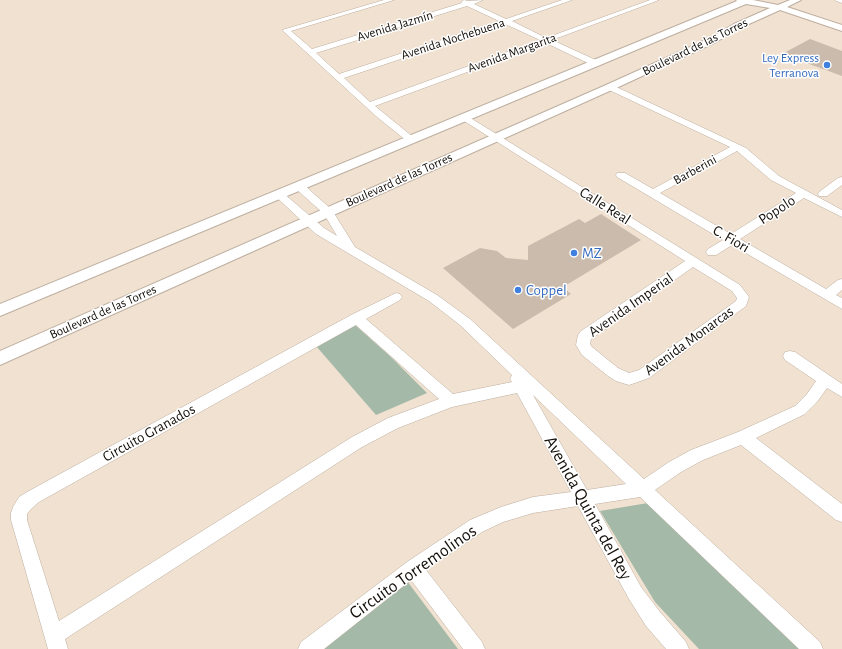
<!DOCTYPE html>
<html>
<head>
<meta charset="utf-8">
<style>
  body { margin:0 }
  canvas { display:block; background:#f0e1d1 }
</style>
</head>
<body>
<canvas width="842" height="649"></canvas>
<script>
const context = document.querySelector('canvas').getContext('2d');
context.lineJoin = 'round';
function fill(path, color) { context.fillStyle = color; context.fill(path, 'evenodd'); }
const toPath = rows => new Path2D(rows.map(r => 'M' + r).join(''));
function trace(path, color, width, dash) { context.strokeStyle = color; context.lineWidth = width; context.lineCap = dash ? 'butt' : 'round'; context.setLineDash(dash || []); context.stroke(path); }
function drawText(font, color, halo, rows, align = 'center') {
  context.font = font + ' "Alegreya Sans",sans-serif'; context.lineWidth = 3; context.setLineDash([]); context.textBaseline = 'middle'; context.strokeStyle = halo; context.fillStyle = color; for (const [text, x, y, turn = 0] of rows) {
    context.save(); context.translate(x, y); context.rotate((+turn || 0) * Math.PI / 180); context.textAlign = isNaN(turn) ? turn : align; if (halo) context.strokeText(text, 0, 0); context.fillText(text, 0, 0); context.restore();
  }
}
const green = toPath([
  [355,325,391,357,427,393,376,415,316,346],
  [648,503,805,649,699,649,655,602,600,511],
  [404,577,458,649,312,649]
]);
const building = toPath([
  [810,39,842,51,842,76,782,54],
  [601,214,641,240,563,287,571,294,513,329,443,268,480,248,497,251,506,258,528,260,528,246,579,219,585,223]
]);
const minor = toPath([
  [384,0,394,0,291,31,312,49,462,3,461,2,464,0,468,1,483,0,474,4,506,19,562,0,572,0,512,21,546,38,650,0,659,0,552,40,598,61,598,65,592,65,546,43,375,106,413,137,415,139,410,142,407,141,377,117,282,30,384,0],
  [467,6,499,21,339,74,316,53,467,6],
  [505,24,540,40,370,102,344,78,505,24],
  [835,0,842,0,842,3,836,1,835,0],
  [610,84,746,148,779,176,842,210,842,217,804,198,740,239,826,289,838,280,842,279,842,290,836,295,842,298,842,309,732,245,716,255,708,255,706,252,708,249,723,240,617,177,616,175,617,173,625,173,653,189,730,147,607,89,606,87,610,84],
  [737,151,771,180,796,193,731,234,660,193,737,151],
  [464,114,740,285,749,297,746,306,649,378,629,385,616,381,608,376,582,355,576,345,578,335,581,331,685,261,461,119,460,117,464,114],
  [693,267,732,291,737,298,736,301,639,370,629,373,618,368,592,347,590,344,591,339,693,267],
  [842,177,842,185,827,196,819,196,818,194,819,192,838,178,842,177],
  [299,183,303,184,332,210,355,247,437,295,470,319,644,479,669,462,691,450,738,432,795,406,807,394,816,381,785,360,783,356,785,352,790,351,795,352,842,384,842,397,827,388,817,402,805,414,756,438,842,504,842,522,836,520,741,445,703,460,681,472,655,490,820,642,823,649,799,649,640,497,595,504,641,587,660,612,686,642,689,649,666,649,646,626,629,599,578,506,533,513,503,522,482,532,426,570,482,642,485,649,463,649,411,580,324,649,298,649,301,642,407,562,470,520,501,507,533,497,571,492,517,393,452,407,398,428,362,447,65,639,68,649,48,649,11,520,11,513,13,507,19,497,27,492,351,315,396,293,400,294,402,297,400,300,366,319,453,394,512,382,510,379,512,375,460,325,429,301,316,234,273,194,278,191,282,192,324,228,337,236,324,214,295,188,294,186,295,184,299,183],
  [356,325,439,399,388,418,352,437,59,621,27,520,27,514,31,509,39,502,356,325],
  [533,395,626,484,587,490,533,395]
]);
const tertiary = toPath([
  [736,0,753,0,778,5,790,0,801,0,787,7,842,25,842,31,780,10,740,28,716,42,614,89,0,365,0,351,606,85,710,38,734,24,770,8,746,4,0,316,0,304,737,1,736,0]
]);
const markers = [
  [827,65,4,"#3f7fe0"],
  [574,253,4,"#3f7fe0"],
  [518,290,4,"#3f7fe0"]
];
const farStreetnames = [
  ["Avenida Jazmín",395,26,-17],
  ["Avenida Nochebuena",453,39,-18],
  ["Boulevard de las Torres",695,47,-26],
  ["Avenida Margarita",512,53,-20],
  ["Barberini",695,170,-29],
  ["Boulevard de las Torres",399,180,-24],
  ["Boulevard de las Torres",103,312,-24]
];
const farShopnames = [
  ["Ley Express",819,58],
  ["Terranova",819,73]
];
const streetNames = [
  ["Calle Real",605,206,32],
  ["Popolo",777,210,-33],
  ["C. Fiori",731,239,30],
  ["Avenida Imperial",631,305,-35],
  ["Avenida Monarcas",689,341,-36],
  ["Circuito Granados",149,433,-29]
];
const shopNames = [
  ["MZ",582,253],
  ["Coppel",526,290]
];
const nearStreetnames = [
  ["Avenida Quinta del Rey",588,508,61],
  ["Circuito Torremolinos",413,572,-35]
];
fill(green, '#a4b9a8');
fill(building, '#cabbac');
trace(minor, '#bdae9f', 1);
trace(tertiary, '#bdae9f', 2);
fill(minor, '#fff');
fill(tertiary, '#fff');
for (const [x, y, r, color] of markers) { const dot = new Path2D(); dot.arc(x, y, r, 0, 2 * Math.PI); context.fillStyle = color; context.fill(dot); trace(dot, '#fff', 1.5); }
drawText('13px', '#140f09', '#fff', farStreetnames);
drawText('13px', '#366cbe', '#fff', farShopnames, 'right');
drawText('15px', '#140f09', '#fff', streetNames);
drawText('15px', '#366cbe', '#fff', shopNames, 'left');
drawText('18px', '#140f09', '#fff', nearStreetnames);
</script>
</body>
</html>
